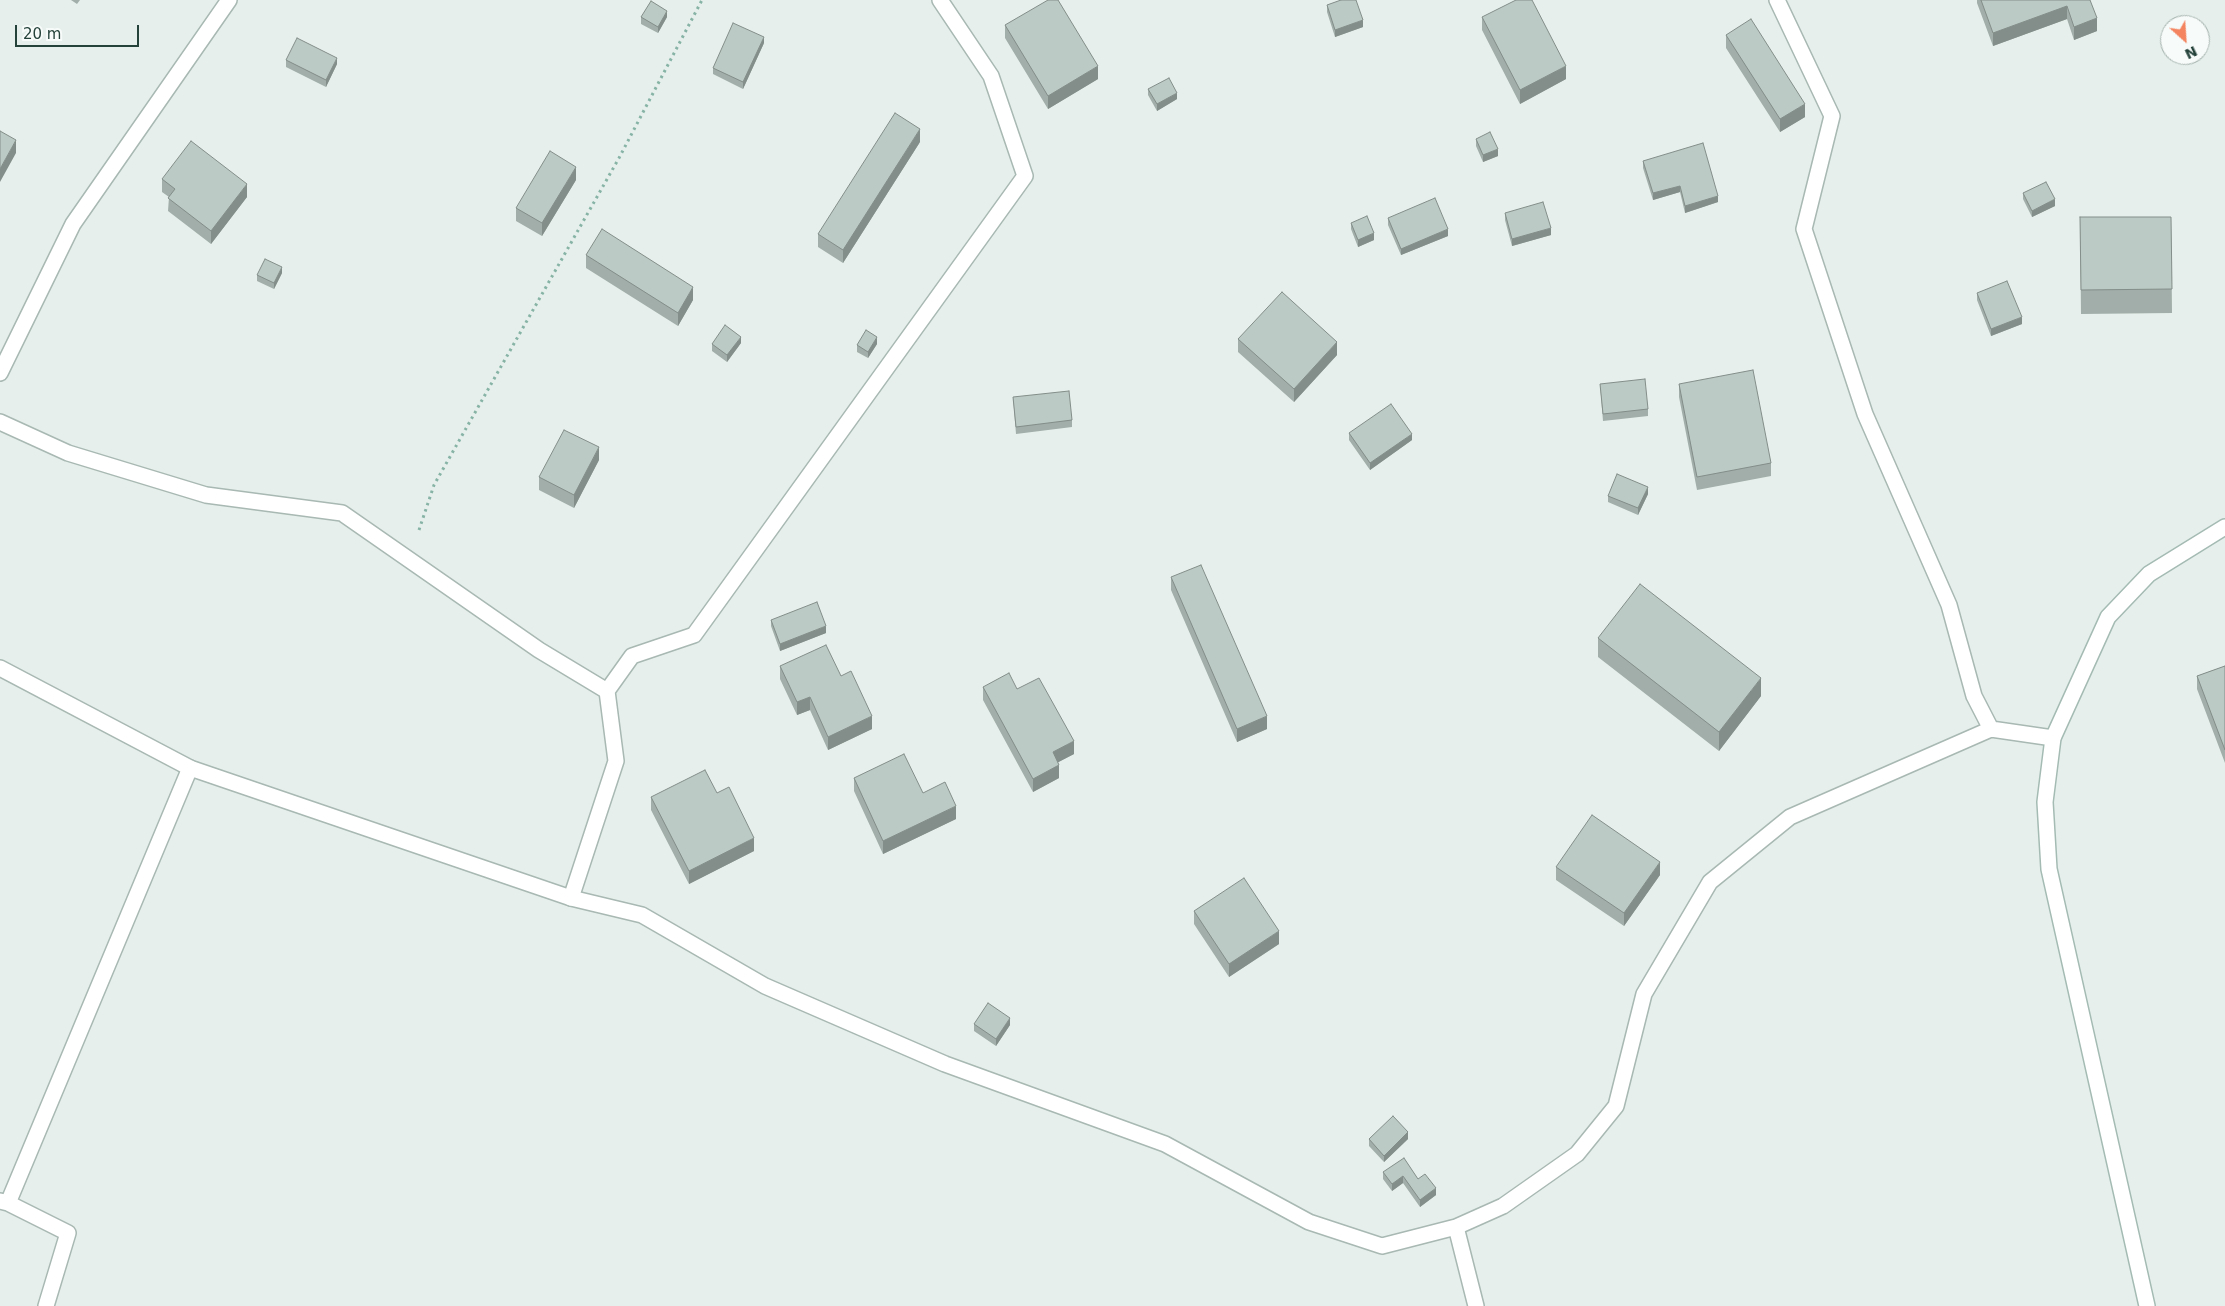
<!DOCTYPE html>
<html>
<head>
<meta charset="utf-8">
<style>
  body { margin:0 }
  #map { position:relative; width:2225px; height:1306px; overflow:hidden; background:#e6efeb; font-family:"DejaVu Sans",sans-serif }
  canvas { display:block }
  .north { position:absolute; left:2160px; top:15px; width:50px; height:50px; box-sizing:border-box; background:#f7fbf9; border:1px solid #a3b1ad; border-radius:50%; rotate:154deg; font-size:14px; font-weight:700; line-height:20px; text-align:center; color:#24423a }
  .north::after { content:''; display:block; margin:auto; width:18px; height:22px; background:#f4845f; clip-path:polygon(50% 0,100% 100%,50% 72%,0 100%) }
  .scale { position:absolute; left:15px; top:25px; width:124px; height:22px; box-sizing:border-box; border:2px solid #24423a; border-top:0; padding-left:6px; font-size:15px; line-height:18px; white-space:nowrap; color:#24423a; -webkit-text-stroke:4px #f7fbf9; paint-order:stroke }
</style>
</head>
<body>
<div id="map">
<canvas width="2225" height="1306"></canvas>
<div class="north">N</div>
<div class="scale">20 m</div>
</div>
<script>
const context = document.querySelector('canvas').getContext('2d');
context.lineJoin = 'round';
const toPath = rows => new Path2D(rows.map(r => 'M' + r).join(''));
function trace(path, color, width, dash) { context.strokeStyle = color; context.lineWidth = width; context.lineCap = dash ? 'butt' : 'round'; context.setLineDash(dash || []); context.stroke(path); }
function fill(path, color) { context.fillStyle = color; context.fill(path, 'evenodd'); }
const path = toPath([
  [419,530,434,485,619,158,702,0]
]);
const service = toPath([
  [0,373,73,224,229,0],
  [0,422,68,453,206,495,342,513,539,650,607,691],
  [0,668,190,768],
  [571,898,616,761,607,691,632,656,694,635,1025,176,991,76,940,0]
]);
const minor = toPath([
  [1777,0,1832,116,1804,229,1865,414,1949,605,1974,696,1991,729,2053,738],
  [0,1201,8,1203,190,768,571,898,642,915,765,986,945,1064,1165,1144,1309,1222,1382,1246,1456,1227,1503,1206,1577,1154,1616,1106,1644,994,1710,882,1790,817,1991,729],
  [8,1203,68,1233,46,1306],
  [1456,1227,1476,1306]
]);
const secondary = toPath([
  [2147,1306,2049,869,2045,802,2053,738,2108,617,2149,574,2225,527]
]);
const wall = toPath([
  [71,0,80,0,77,4],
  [1977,0,2090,0,2097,31,2074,40,2067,19,1993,46,1977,3],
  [1327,5,1363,27,1335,37,1327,12],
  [641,17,667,17,658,33,641,24],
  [1482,17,1566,79,1520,104,1482,30],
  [1005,25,1098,79,1048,109,1005,38],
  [1726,35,1805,117,1780,132,1726,48],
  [764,43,743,89,713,74,713,68],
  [286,60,337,64,326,87,286,67],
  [1148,89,1177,99,1157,111,1148,95],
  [1476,139,1498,156,1483,162,1476,146],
  [920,142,843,263,818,247,818,234],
  [1643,161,1718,202,1685,213,1680,192,1653,200,1643,168],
  [162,179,247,197,211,244,168,211,169,197,162,192],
  [576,180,542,236,516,221,516,208],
  [2023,193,2055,206,2032,217,2023,199],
  [1505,213,1551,235,1512,246,1505,220],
  [2080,217,2171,217,2172,313,2081,314],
  [1388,218,1448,236,1401,255,1388,225],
  [1351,223,1374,240,1358,247,1351,229],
  [586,255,693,300,678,326,586,268],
  [282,273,274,289,257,281,257,275],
  [1977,293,2022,324,1991,336,1977,300],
  [1238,339,1337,355,1294,402,1238,352],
  [741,343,727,362,712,351,712,344],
  [877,344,868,358,857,352,857,345],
  [1600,384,1648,409,1648,416,1603,421],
  [1679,384,1771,463,1771,476,1697,490,1679,397],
  [1013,397,1072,420,1072,427,1016,434],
  [1349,433,1412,440,1370,470,1349,440],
  [599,460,574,508,539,490,539,477],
  [1648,494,1638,515,1608,502,1608,496],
  [1171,577,1267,729,1237,742,1171,590],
  [771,620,826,633,780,651,771,626],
  [1598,638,1761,696,1719,751,1598,657],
  [780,666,841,676,872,729,828,750,810,710,797,715,780,679],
  [2225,666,2225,763,2197,689,2197,676],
  [983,687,1017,689,1074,754,1058,762,1059,778,1033,792,983,700],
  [854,778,923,793,956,819,883,854,854,791],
  [717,793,754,851,689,884,651,810,651,797],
  [1556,867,1660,875,1624,926,1556,880],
  [1194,911,1279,944,1229,977,1194,924],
  [974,1024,1010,1025,996,1046,974,1031],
  [1369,1139,1408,1139,1384,1162,1369,1146],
  [1383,1172,1418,1179,1436,1195,1420,1207,1403,1183,1392,1191,1383,1179]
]);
const shadedWall = toPath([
  [2067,6,2067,19,1993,46,1993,33],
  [667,11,667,17,658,33,658,27],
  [2097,18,2097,31,2074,40,2074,27],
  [1363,20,1363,27,1335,37,1335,30],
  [764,37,764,43,743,89,743,82],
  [337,58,337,64,326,87,326,80],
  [1098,66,1098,79,1048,109,1048,96],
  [1566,66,1566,79,1520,104,1520,90],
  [1177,93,1177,99,1157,111,1157,104],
  [1805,104,1805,117,1780,132,1780,119],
  [920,129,920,142,843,263,843,250],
  [16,140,16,153,0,182,0,169],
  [1498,149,1498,156,1483,162,1483,155],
  [576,167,576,180,542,236,542,223],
  [247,184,247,197,211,244,211,231],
  [1680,186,1680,192,1653,200,1653,193],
  [1718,196,1718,202,1685,213,1685,206],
  [2055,199,2055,206,2032,217,2032,211],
  [1551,228,1551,235,1512,246,1512,239],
  [1448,229,1448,236,1401,255,1401,249],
  [1374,233,1374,240,1358,247,1358,240],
  [282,267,282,273,274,289,274,283],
  [693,287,693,300,678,326,678,313],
  [2022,317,2022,324,1991,336,1991,329],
  [741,337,741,343,727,362,727,355],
  [877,337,877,344,868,358,868,352],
  [1337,342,1337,355,1294,402,1294,389],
  [1412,434,1412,440,1370,470,1370,463],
  [599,447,599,460,574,508,574,495],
  [1648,487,1648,494,1638,515,1638,508],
  [826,626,826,633,780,651,780,644],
  [1761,678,1761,696,1719,751,1719,732],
  [810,697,810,710,797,715,797,702],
  [872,716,872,729,828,750,828,737],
  [1267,716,1267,729,1237,742,1237,729],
  [1074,741,1074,754,1053,765,1053,752],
  [1059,765,1059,778,1033,792,1033,779],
  [956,806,956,819,883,854,883,841],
  [754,838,754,851,689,884,689,871],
  [1660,862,1660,875,1624,926,1624,913],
  [1279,931,1279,944,1229,977,1229,964],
  [1010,1018,1010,1025,996,1046,996,1039],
  [1408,1132,1408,1139,1384,1162,1384,1156],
  [1403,1176,1403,1183,1392,1191,1392,1184],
  [1436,1188,1436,1195,1420,1207,1420,1200]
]);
const building = toPath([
  [1048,0,1058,0,1098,66,1048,96,1005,25,1048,0],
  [1341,0,1356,0,1363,20,1335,30,1327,5,1341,0],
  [1516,0,1532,0,1566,66,1520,90,1482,17,1516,0],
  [1981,0,2090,0,2097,18,2074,27,2067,6,1993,33,1981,0],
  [651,1,667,11,658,27,641,17,651,1],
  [1751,19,1805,104,1780,119,1726,35,1751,19],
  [733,23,764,37,743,82,713,68,733,23],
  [297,38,337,58,326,80,286,60,297,38],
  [1169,78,1177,93,1157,104,1148,89,1169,78],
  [895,113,920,129,843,250,818,234,895,113],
  [0,131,16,140,0,169,0,131],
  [1490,132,1498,149,1483,155,1476,139,1490,132],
  [191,141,247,184,211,231,168,198,175,189,162,179,191,141],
  [1703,143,1718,196,1685,206,1680,186,1653,193,1643,161,1703,143],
  [550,151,576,167,542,223,516,208,550,151],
  [2046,182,2055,199,2032,211,2023,193,2046,182],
  [1435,198,1448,229,1401,249,1388,218,1435,198],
  [1543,202,1551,228,1512,239,1505,213,1543,202],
  [1367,216,1374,233,1358,240,1351,223,1367,216],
  [2080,217,2171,217,2172,289,2081,290,2080,217],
  [602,229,693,287,678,313,586,255,602,229],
  [265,259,282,267,274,283,257,275,265,259],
  [2007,281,2022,317,1991,329,1977,293,2007,281],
  [1282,292,1337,342,1294,389,1238,339,1282,292],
  [725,325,741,337,727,355,712,344,725,325],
  [866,330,877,337,868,352,857,345,866,330],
  [1753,370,1771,463,1697,477,1679,384,1753,370],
  [1645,379,1648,409,1603,414,1600,384,1645,379],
  [1069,391,1072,420,1016,427,1013,397,1069,391],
  [1391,404,1412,434,1370,463,1349,433,1391,404],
  [564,430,599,447,574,495,539,477,564,430],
  [1617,474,1648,487,1638,508,1608,496,1617,474],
  [1201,565,1267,716,1237,729,1171,577,1201,565],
  [1640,584,1761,678,1719,732,1598,638,1640,584],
  [817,602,826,626,780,644,771,620,817,602],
  [826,645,841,676,851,671,872,716,828,737,810,697,797,702,780,666,826,645],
  [2225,666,2225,750,2197,676,2225,666],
  [1009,673,1017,689,1039,678,1074,741,1053,752,1059,765,1033,779,983,687,1009,673],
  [904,754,923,793,945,782,956,806,883,841,854,778,904,754],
  [705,770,717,793,729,787,754,838,689,871,651,797,705,770],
  [1592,815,1660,862,1624,913,1556,867,1592,815],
  [1244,878,1279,931,1229,964,1194,911,1244,878],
  [988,1003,1010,1018,996,1039,974,1024,988,1003],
  [1393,1116,1408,1132,1384,1156,1369,1139,1393,1116],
  [1404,1158,1418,1179,1425,1174,1436,1188,1420,1200,1403,1176,1392,1184,1383,1172,1404,1158]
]);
trace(service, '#a8b8b2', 18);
trace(minor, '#a8b8b2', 18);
trace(secondary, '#a4bbb3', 18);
trace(path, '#86b3a5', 3, [2.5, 4]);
trace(service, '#fff', 15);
trace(minor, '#fff', 15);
trace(secondary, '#fff', 15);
fill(wall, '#a1aea9');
fill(shadedWall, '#838d89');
fill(building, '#bbcac4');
trace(building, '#838d89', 1);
</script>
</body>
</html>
